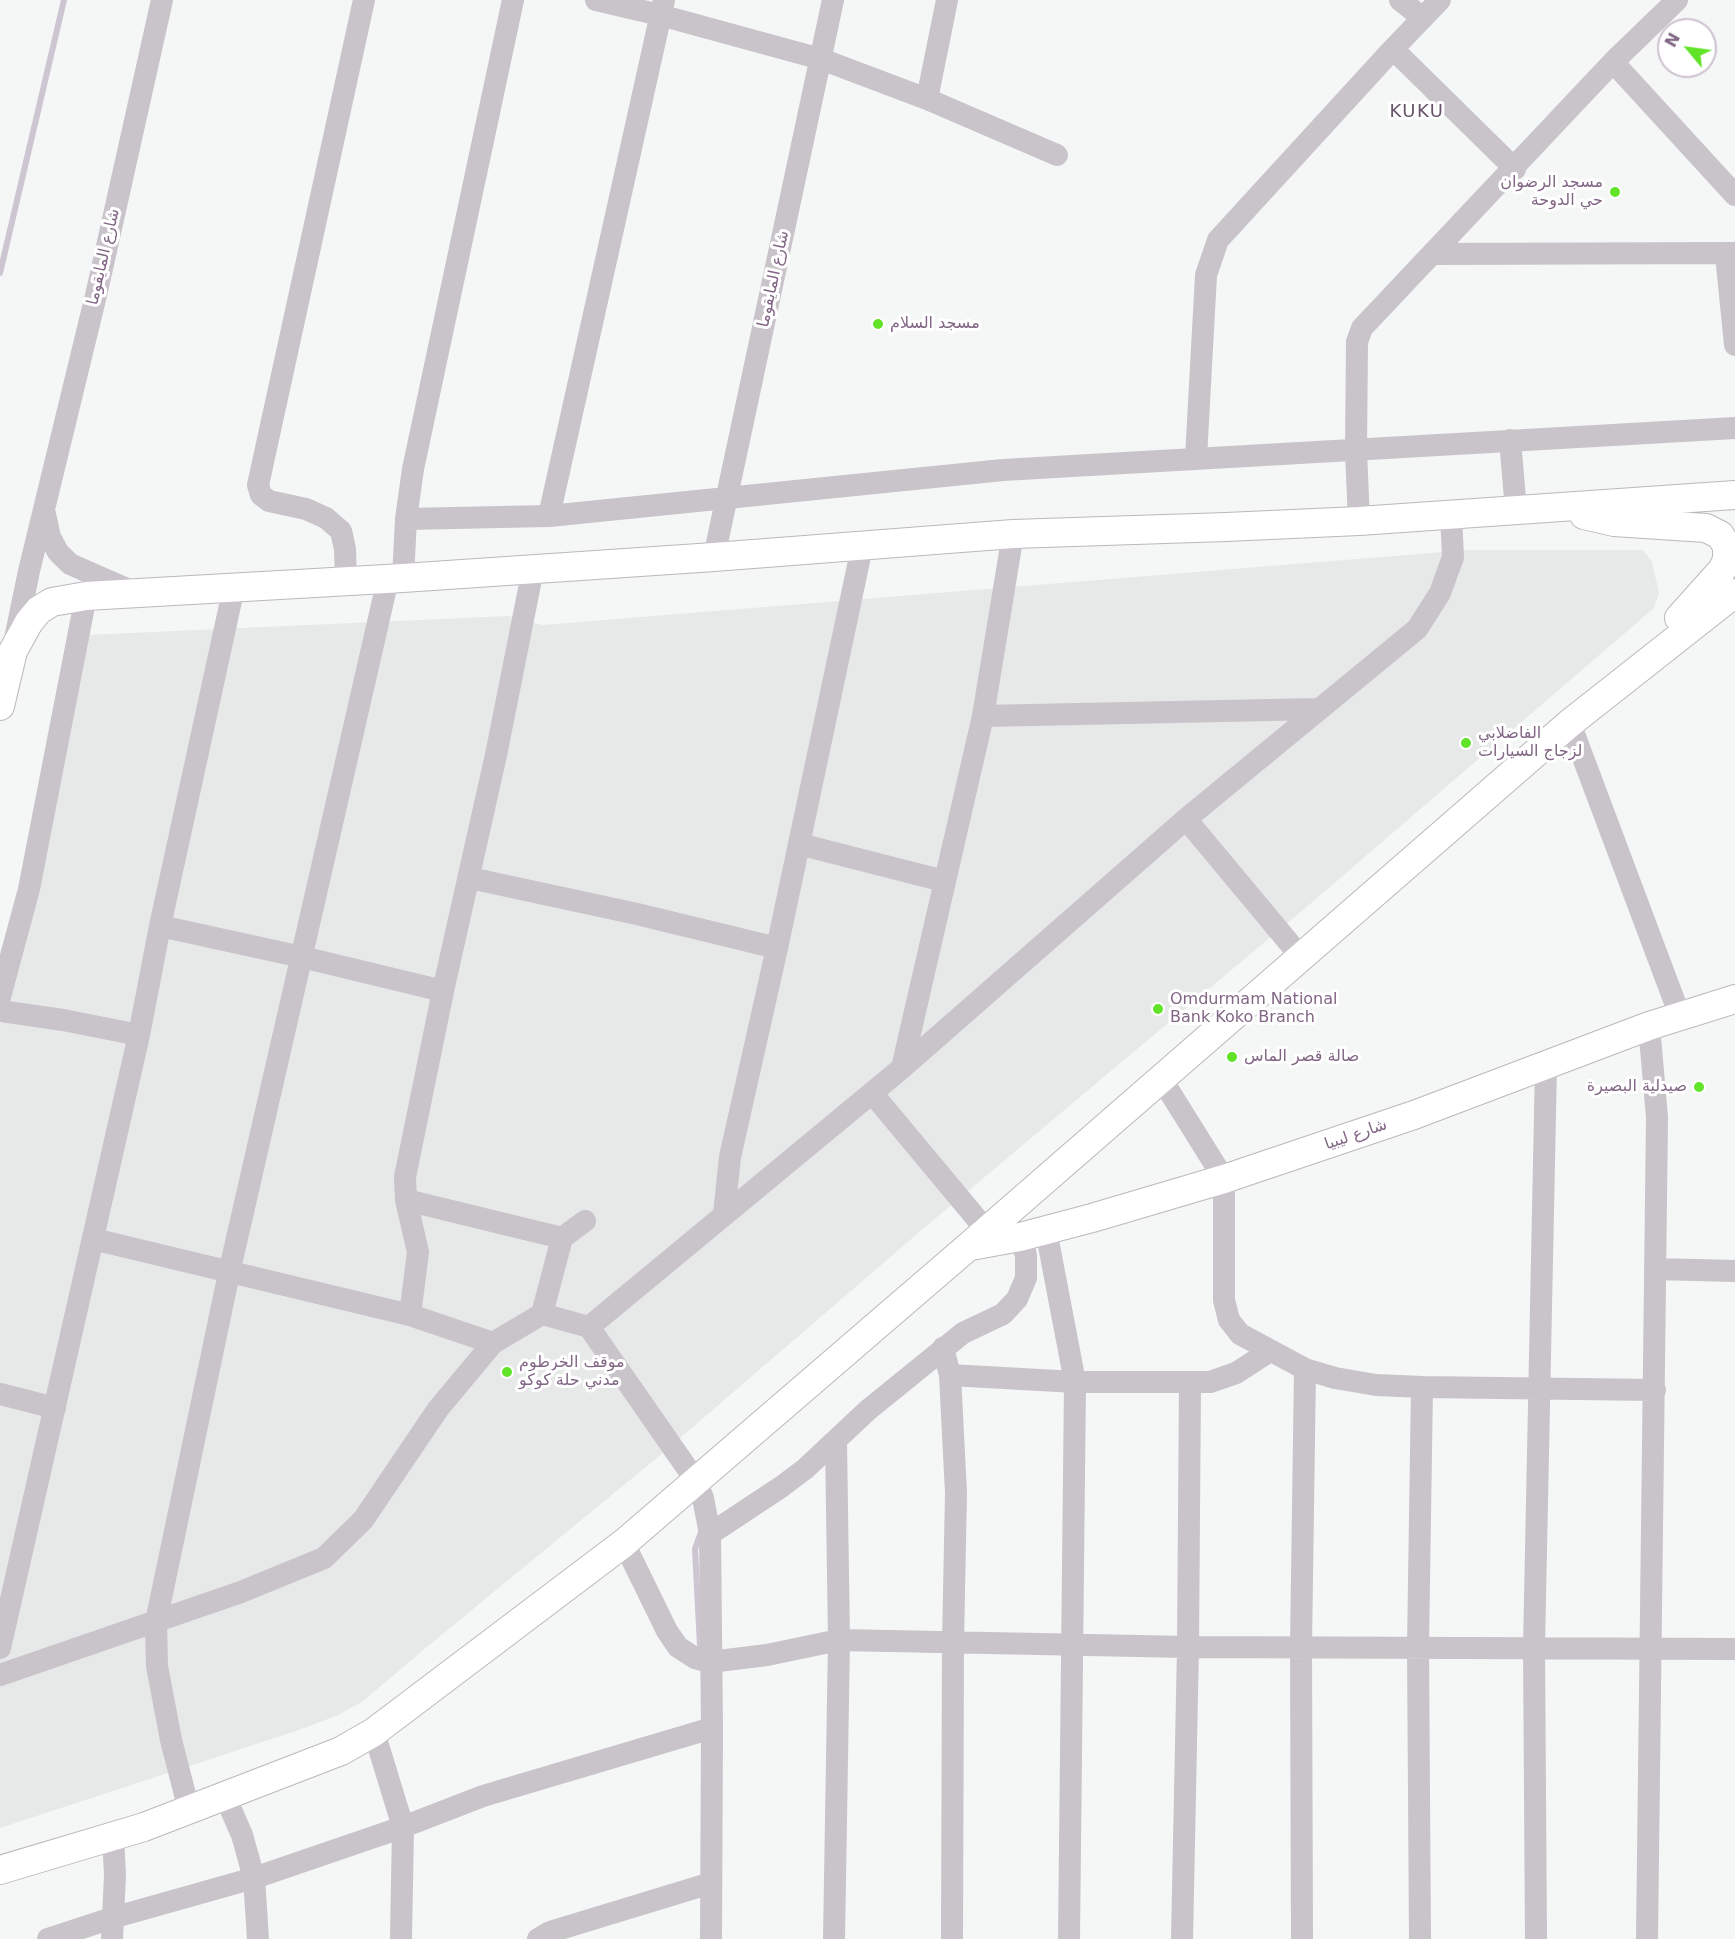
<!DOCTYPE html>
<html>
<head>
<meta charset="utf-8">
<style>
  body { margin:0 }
  #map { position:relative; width:1735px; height:1939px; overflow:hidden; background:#f4f7f5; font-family:"DejaVu Sans",sans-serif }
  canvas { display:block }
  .north { position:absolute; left:1657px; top:18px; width:60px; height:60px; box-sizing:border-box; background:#fff; border:2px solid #cdc2ce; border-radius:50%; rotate:299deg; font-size:16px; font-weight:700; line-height:24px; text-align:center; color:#826685 }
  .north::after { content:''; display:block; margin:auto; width:21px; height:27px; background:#61e328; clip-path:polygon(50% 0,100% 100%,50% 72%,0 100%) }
</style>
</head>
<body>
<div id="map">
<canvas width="1735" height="1939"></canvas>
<div class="north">N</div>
</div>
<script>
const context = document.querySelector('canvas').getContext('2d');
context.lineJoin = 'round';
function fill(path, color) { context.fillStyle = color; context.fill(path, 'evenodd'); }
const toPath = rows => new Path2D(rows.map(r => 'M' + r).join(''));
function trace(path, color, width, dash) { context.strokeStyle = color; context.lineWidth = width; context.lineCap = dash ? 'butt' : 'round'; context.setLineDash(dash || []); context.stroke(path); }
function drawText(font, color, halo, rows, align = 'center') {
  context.font = font + ' "DejaVu Sans","Noto Sans Arabic",sans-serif'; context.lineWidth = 6; context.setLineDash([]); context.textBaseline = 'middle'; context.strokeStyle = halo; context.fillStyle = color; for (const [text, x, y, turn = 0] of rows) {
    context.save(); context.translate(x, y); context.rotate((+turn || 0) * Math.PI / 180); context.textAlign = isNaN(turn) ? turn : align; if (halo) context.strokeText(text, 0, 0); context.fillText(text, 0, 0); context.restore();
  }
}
const built = toPath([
  [1468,550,1643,550,1652,562,1659,593,1654,608,1310,904,931,1222,658,1457,428,1646,362,1702,336,1716,296,1731,0,1828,0,1026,53,820,87,635,508,616,543,625]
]);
const stream = toPath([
  [0,273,64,0],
  [700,1647,695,1549,701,1532]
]);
const minor = toPath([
  [596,0,660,15,821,59,927,99,1057,155],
  [1400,0,1423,18],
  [1393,49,1515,169],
  [1613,62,1735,195],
  [927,99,947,0],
  [1432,254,1735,253],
  [1726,255,1735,345],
  [1510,440,1516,510],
  [1196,458,1206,275,1218,240,1393,49,1440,0],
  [45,514,50,537,58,552,70,564,134,592],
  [549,516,664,0],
  [406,519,549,516,1003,470,1735,428],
  [1359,521,1356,451,1357,342,1362,328,1613,62,1677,0],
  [714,557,833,0],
  [403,578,406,519,413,469,513,0],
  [346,580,345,549,341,531,326,518,306,509,269,501,261,495,258,485,364,0],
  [15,639,29,571,97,291,162,0],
  [983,716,1319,709],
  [1570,723,1680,1016],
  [1186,819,1301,957],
  [799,844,944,881],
  [470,878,637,914,777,948],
  [160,926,302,957,443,991],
  [0,997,29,889,86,596],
  [0,1011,63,1020,139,1035],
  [902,1068,983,716,1013,534],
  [1161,1078,1224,1179,1224,1300,1229,1320,1240,1334,1305,1369,1335,1378,1376,1385,1422,1387,1655,1390],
  [872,1093,987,1231],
  [406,1200,562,1238],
  [724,1214,730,1157,777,948,862,547],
  [1046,1230,1075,1382,1069,1939],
  [93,1239,410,1315,493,1343],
  [1656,1269,1735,1271],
  [542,1314,589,1327,696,1481,703,1498,710,1534,712,1728,711,1939],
  [410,1315,418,1252,406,1200,405,1177,443,991,496,755,533,569],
  [589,1327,902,1068,1186,819,1417,629,1440,593,1453,557,1451,515],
  [943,1348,950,1375,956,1493,953,1642,952,1939],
  [950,1375,1075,1382,1210,1382,1236,1373,1270,1351],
  [0,1394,55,1408],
  [710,1534,781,1487,805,1469,868,1410,963,1333,1003,1314,1017,1299,1026,1278,1026,1255,1020,1237],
  [624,1543,667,1631,678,1647,695,1658,710,1662,767,1655,839,1640,1188,1647,1735,1649],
  [0,1648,139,1035,160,926,234,587],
  [0,1675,241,1592,324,1558,363,1520,438,1409,493,1343,542,1314,562,1238,585,1221],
  [374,1732,403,1827,401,1939],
  [225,1796,242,1835,254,1878,258,1939],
  [189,1810,171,1740,157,1666,156,1622,229,1273,388,579],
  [48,1939,112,1918,254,1878,403,1827,483,1796,712,1728],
  [112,1939,115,1875,113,1837],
  [538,1939,550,1932,711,1883],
  [834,1939,839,1640,836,1442],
  [1182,1939,1188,1647,1190,1383],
  [1302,1939,1301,1647,1305,1369],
  [1420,1939,1418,1647,1422,1387],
  [1536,1939,1534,1647,1546,1065],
  [1647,1939,1657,1117,1649,1026]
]);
const major = toPath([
  [1584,515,1614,522,1706,528,1720,535,1727,546,1727,560,1722,570,1679,618],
  [0,706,13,651,29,622,39,610,52,602,86,596,403,578,714,557,1013,534,1226,527,1359,521,1735,495],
  [971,1246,1020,1237,1092,1218,1224,1179,1414,1115,1649,1026,1735,999],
  [0,1870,144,1827,341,1751,374,1732,624,1543,969,1246,1570,723,1735,593]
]);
const markers = [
  [1615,192,6,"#61e328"],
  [878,324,6,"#61e328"],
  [1466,743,6,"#61e328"],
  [1158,1009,6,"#61e328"],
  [1232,1057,6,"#61e328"],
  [1699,1087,6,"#61e328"],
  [507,1372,6,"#61e328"]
];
const poiNames = [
  ["مسجد الرضوان",1603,183,"right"],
  ["حي الدوحة",1603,201,"right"],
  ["مسجد السلام",890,324],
  ["الفاضلابي",1478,734],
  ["لزجاج السيارات",1478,752],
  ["Omdurmam National",1170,1000],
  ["Bank Koko Branch",1170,1018],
  ["صالة قصر الماس",1244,1057],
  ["صيدلية البصيرة",1687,1087,"right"],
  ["موقف الخرطوم",519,1363],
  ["مدني حلة كوكو",519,1381]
];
const streetNames = [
  ["شارع المايقوما",104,257,-77],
  ["شارع المايقوما",774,279,-78],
  ["شارع ليبيا",1356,1135,-19]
];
const neighbourhoodNames = [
  ["KUKU",1417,112]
];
fill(built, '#e7e8e8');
trace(stream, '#cec5d2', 6);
trace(major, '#bdb6be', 30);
trace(minor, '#c9c3ca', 22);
trace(major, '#fff', 28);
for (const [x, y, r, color] of markers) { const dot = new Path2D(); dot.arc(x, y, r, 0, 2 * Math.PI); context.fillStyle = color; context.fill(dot); trace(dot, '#fff', 2); }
drawText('16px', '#826685', '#fff', poiNames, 'left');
drawText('16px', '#826685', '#fff', streetNames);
context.letterSpacing = '1.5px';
drawText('18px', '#68546a', '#fff', neighbourhoodNames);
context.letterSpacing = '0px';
</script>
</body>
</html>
